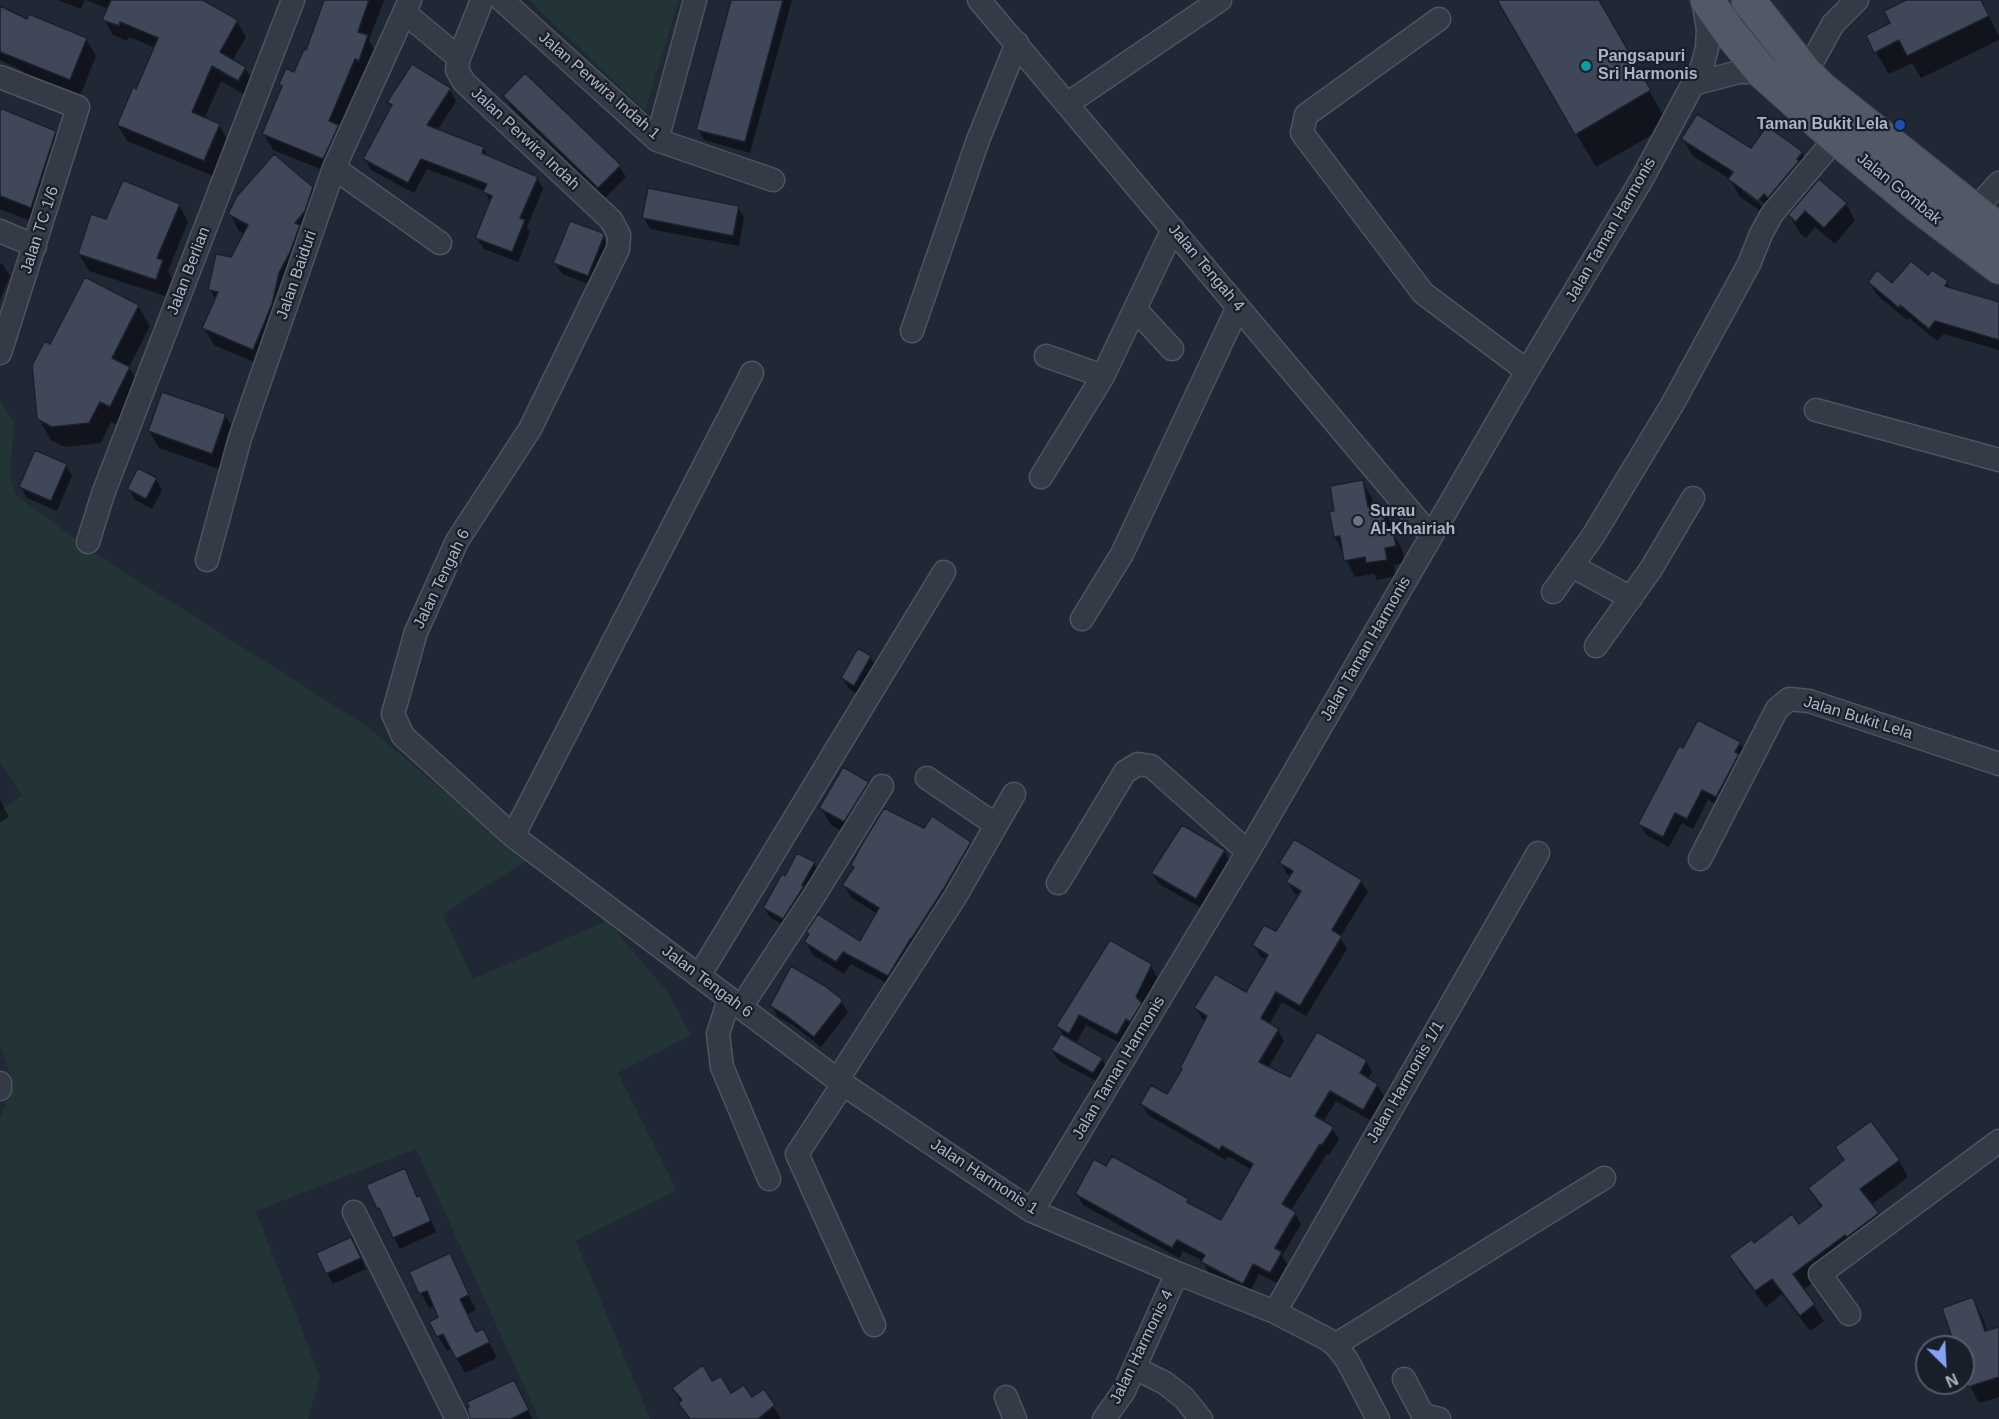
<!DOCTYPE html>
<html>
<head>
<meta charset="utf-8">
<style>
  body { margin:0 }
  #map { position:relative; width:1999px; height:1419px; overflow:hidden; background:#202735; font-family:Helvetica,sans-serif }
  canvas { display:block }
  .north { position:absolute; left:1915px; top:1335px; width:60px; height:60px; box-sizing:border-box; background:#191f2a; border:2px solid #555b67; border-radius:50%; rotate:156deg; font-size:16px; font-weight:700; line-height:24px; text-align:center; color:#aeb4c3 }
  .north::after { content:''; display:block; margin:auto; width:21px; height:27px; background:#83a4f2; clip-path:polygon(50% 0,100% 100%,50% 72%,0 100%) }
</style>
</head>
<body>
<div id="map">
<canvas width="1999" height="1419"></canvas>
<div class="north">N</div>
</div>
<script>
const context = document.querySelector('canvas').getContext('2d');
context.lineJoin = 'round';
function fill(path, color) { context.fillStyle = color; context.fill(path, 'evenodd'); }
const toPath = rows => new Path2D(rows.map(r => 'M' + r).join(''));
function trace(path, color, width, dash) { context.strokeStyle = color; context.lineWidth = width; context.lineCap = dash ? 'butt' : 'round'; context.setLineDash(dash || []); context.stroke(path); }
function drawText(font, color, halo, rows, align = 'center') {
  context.font = font + ' Helvetica,sans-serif'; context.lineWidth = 4.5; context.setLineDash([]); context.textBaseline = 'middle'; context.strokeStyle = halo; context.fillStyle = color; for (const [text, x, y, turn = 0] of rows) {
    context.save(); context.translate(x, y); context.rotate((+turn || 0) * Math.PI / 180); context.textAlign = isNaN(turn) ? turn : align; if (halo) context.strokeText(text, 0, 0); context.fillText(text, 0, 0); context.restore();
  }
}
const green = toPath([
  [529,0,679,0,645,111],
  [0,400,14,422,10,476,16,495,96,554,368,727,526,861,443,914,473,979,607,921,667,991,691,1035,618,1073,677,1190,576,1241,650,1419,539,1419,416,1149,256,1211,320,1377,308,1419,0,1419,0,1120,13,1082,0,1046,0,811,22,795,0,762]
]);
const shadow = toPath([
  [57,0,85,0,81,9],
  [86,0,200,0,237,21,246,37,232,61,245,68,254,84,247,96,221,81,204,119,219,125,228,141,213,176,127,141,118,125,137,91,156,48,129,37,127,41,113,35,104,19,108,9],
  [326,0,384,0,369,40,376,53,333,174,273,150,264,134,283,88,280,84,295,74,307,52],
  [733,0,792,0,750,153,704,140,698,129],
  [1498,0,1597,0,1669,125,1596,167],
  [1909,0,1981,0,1999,36,1999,40,1921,78,1912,63,1889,74,1876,52],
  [0,7,28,21,86,39,96,56,80,96,23,73,21,70,0,60],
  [413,66,450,90,456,101,437,131,483,148,488,157,537,178,543,189,527,227,530,232,518,262,484,249,477,238,491,204,485,191,427,169,414,193,371,170,365,159,392,108,389,102],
  [504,96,619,166,626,177,605,198,511,107],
  [0,110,55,132,66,149,41,225,0,209],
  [1683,139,1751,150,1802,153,1812,170,1769,217,1739,196,1730,179,1693,156],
  [1742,187,1765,204,1764,207,1742,191],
  [1820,181,1846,204,1855,220,1835,244,1815,227,1806,238,1800,233,1790,216],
  [312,188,322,205,263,366,214,345,204,328,216,300,210,289,231,259,245,234,239,231,230,214],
  [179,205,188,222,168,271,172,278,165,296,89,271,79,254,107,221],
  [738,207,744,218,739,246,650,229,644,218],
  [602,234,609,248,594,286,562,274,555,263],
  [0,263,3,265,10,276,0,300],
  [1928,277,1947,282,1950,289,1999,304,1999,350,1944,334,1937,341,1909,318,1907,320,1877,295,1869,282,1893,285],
  [138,306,150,326,129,367,141,389,122,427,111,422,101,443,65,447,51,440,39,419,51,346],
  [225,415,235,432,222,470,159,448,149,431],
  [66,465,72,476,57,511,27,498,21,487],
  [156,479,162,490,152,509,135,500,129,489],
  [1363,482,1372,499,1374,508,1382,507,1391,524,1393,534,1402,549,1405,563,1394,565,1396,576,1377,580,1374,574,1355,577,1335,537,1331,513,1336,512],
  [870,657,877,668,861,696,849,689,842,678],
  [1740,743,1746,754,1723,808,1708,800,1693,829,1682,823,1669,847,1646,835,1640,824,1684,750],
  [868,783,878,800,854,838,831,825,821,808],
  [0,800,9,817,0,822],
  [924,830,970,843,977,856,896,988,851,964,844,974,813,955,806,942,810,936,808,932,861,943,878,914,852,898,844,885,855,869,853,865],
  [1294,841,1361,881,1368,892,1340,937,1347,949,1306,1016,1282,1002,1269,1025,1278,1030,1284,1041,1268,1068,1291,1079,1366,1061,1372,1072,1368,1079,1377,1085,1384,1096,1370,1120,1336,1101,1323,1122,1332,1128,1339,1139,1329,1155,1327,1154,1291,1210,1295,1213,1301,1224,1282,1256,1287,1264,1277,1283,1259,1274,1249,1294,1209,1273,1203,1261,1183,1251,1179,1258,1083,1205,1077,1194,1107,1168,1188,1200,1191,1206,1221,1222,1252,1170,1228,1156,1226,1160,1148,1115,1142,1104,1168,1096,1183,1070,1206,1021,1202,1019,1196,1008,1246,994,1267,960,1260,956,1254,945,1277,934,1300,896,1294,893,1288,882,1291,876,1287,874,1281,863],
  [1224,851,1230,862,1203,909,1159,884,1152,873],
  [814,863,820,873,788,928,770,917,764,908,786,878],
  [1151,966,1157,977,1123,1045,1086,1025,1076,1044,1102,1059,1108,1070,1100,1083,1059,1061,1052,1050,1065,1038,1058,1026],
  [841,1001,848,1012,821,1047,793,1025,778,1017,771,1006],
  [1871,1123,1899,1161,1908,1177,1871,1205,1887,1230,1855,1251,1803,1290,1824,1321,1810,1331,1782,1294,1766,1307,1740,1273,1731,1257,1754,1245,1799,1226,1822,1209,1809,1189,1845,1161],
  [410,1181,418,1198,419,1197,426,1208,436,1232,400,1249,368,1186],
  [357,1249,366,1269,333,1284,327,1273],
  [449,1255,476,1310,467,1314,477,1334,483,1331,497,1358,465,1373,452,1349,447,1351,438,1336,431,1322,440,1318,435,1306,429,1308,411,1273],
  [1973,1299,1982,1316,1988,1332,1999,1328,1999,1397,1979,1403,1970,1386,1963,1367,1963,1347,1956,1347],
  [712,1383,731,1395,752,1399,764,1391,781,1419,689,1419,674,1389],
  [520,1394,532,1419,472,1419]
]);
const building = toPath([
  [111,0,203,0,238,20,220,52,246,67,238,81,212,66,192,112,220,124,204,161,117,125,133,87,136,89,158,38,120,22,119,26,102,20,111,0],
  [324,0,369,0,358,32,368,35,359,61,355,59,329,121,339,125,323,159,262,134,282,86,279,84,286,68,294,72,304,49,306,50,324,0],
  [731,0,783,0,745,142,696,130,731,0],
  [1497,0,1599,0,1651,90,1575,135,1497,0],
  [1906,0,1981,0,1989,16,1907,56,1899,40,1874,53,1866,35,1890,23,1884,11,1906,0],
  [0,6,27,19,29,14,87,38,70,80,0,52,0,6],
  [412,64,451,88,427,125,484,147,482,153,538,177,520,218,525,220,512,252,475,238,492,196,483,192,487,184,421,159,408,183,363,159,392,105,387,102,412,64],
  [525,73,621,165,598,188,503,96,525,73],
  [0,108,56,131,31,208,0,196,0,108],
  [1697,114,1751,148,1767,126,1803,152,1797,159,1799,161,1768,198,1764,194,1758,201,1728,179,1733,172,1681,139,1697,114],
  [274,154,313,187,305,211,295,223,300,225,290,252,279,273,272,304,253,350,202,328,218,292,208,290,216,254,231,257,248,225,228,214,237,196,274,154],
  [1819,179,1847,203,1824,228,1805,211,1796,222,1788,215,1819,179],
  [123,180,180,204,157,258,163,260,156,280,78,254,91,214,106,219,123,180],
  [648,188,739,206,733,236,642,218,648,188],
  [570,221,603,233,604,236,588,276,553,263,570,221],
  [1911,261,1928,275,1932,270,1948,281,1945,286,1999,302,1999,340,1935,321,1929,329,1900,305,1899,308,1868,282,1877,270,1892,283,1911,261],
  [85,277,139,305,112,358,130,367,110,407,100,402,89,423,52,427,37,419,32,365,45,341,50,344,85,277],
  [162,392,226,414,212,454,148,431,162,392],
  [35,450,67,464,51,501,19,487,35,450],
  [138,468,157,478,146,499,127,489,138,468],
  [1363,480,1368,507,1382,505,1387,532,1393,531,1396,546,1385,548,1387,560,1366,563,1365,557,1344,561,1340,536,1334,537,1329,511,1334,511,1330,486,1363,480],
  [858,648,871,656,854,686,841,678,858,648],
  [1698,720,1741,742,1735,752,1739,754,1716,797,1702,790,1687,819,1675,813,1663,837,1638,824,1679,746,1683,748,1698,720],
  [843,767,869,782,844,822,819,808,843,767],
  [884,808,924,828,932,816,971,842,943,890,912,938,911,938,888,976,843,952,836,962,804,942,809,934,806,932,818,914,860,941,879,908,842,885,854,867,851,865,862,844,884,808],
  [1182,825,1225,850,1196,899,1151,873,1182,825],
  [1294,839,1362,880,1332,930,1342,936,1300,1006,1276,992,1261,1018,1279,1029,1259,1062,1290,1077,1317,1032,1367,1060,1360,1073,1378,1084,1363,1110,1330,1091,1315,1116,1334,1127,1322,1145,1320,1144,1282,1204,1296,1212,1275,1248,1282,1252,1270,1273,1253,1264,1243,1284,1201,1262,1205,1255,1177,1240,1172,1248,1075,1194,1094,1159,1106,1166,1112,1156,1189,1199,1187,1202,1221,1220,1253,1164,1222,1146,1219,1150,1140,1104,1151,1085,1167,1094,1182,1069,1180,1068,1207,1016,1194,1008,1215,974,1246,992,1268,955,1252,945,1264,925,1276,931,1301,891,1286,882,1293,871,1279,863,1294,839],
  [797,853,815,862,802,885,804,886,783,919,763,908,782,874,785,876,797,853],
  [1110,940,1152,964,1136,997,1142,1003,1130,1022,1126,1019,1117,1035,1079,1015,1069,1034,1056,1026,1110,940],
  [791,966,825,986,843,1000,814,1037,785,1015,770,1006,791,966],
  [1061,1034,1103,1058,1093,1073,1051,1050,1061,1034],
  [1871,1121,1900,1160,1860,1189,1879,1213,1847,1237,1845,1235,1793,1274,1815,1304,1800,1316,1772,1279,1755,1291,1729,1256,1752,1239,1754,1243,1792,1214,1799,1224,1822,1206,1808,1188,1844,1160,1835,1147,1871,1121],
  [405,1168,417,1197,420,1195,431,1221,393,1238,379,1208,377,1209,366,1185,405,1168],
  [351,1237,361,1258,326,1274,316,1253,351,1237],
  [450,1253,469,1295,460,1299,476,1332,483,1329,490,1342,456,1359,443,1334,437,1337,429,1322,438,1317,427,1291,419,1294,409,1272,450,1253],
  [1973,1297,1985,1331,1999,1327,1999,1377,1968,1387,1963,1371,1963,1347,1955,1347,1942,1308,1973,1297],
  [703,1365,712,1381,721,1376,731,1393,744,1385,752,1397,764,1389,775,1405,758,1419,690,1419,678,1403,682,1400,672,1388,703,1365],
  [514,1380,529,1410,511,1419,470,1419,467,1408,469,1407,467,1402,514,1380]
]);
const minor = toPath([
  [482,0,459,58,457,70,464,82,611,220,619,235,618,249,530,429,457,541,416,632,393,714,403,736,513,836,843,1084,1032,1211,1177,1273,1275,1312,1327,1339,1335,1345,1347,1360,1378,1419],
  [502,0,657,140,773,180],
  [979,0,1431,536],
  [405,13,459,58],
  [1439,19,1306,115,1302,133,1423,293,1527,371],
  [1806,73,1833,24,1857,0],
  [0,77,78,107,0,353],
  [1693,84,1739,72,1762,72],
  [1067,104,1220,0],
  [657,140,695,0],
  [334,168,440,243],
  [1974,211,1999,183],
  [0,231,35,246],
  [1136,310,1172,349],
  [912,331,978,140,1017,43],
  [1046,356,1103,376,1173,229],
  [1816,410,1999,460],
  [1041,477,1103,376],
  [88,542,103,494,293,0],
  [207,560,240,438,334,168,410,0],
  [1572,566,1631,598],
  [1553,592,1593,536,1672,405,1749,264,1761,234,1772,214,1836,138],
  [1082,619,1122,554,1238,307],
  [1596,646,1651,569,1693,498],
  [927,778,996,825],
  [513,836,752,373],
  [1700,859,1777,709,1789,699,1809,701,1999,764],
  [1058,883,1125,772,1138,764,1151,766,1248,852],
  [699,976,944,572],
  [729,999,718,1034,722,1067,769,1179],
  [741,1007,814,896,882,786],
  [838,1079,955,897,1014,794],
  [0,1083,0,1089],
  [843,1084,797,1154,874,1325],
  [1032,1211,1248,852,1527,371,1642,179,1702,67,1707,48,1708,29,1703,0],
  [354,1212,457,1419],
  [1275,1312,1538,853],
  [1849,1314,1820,1274,1999,1141],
  [1335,1345,1604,1178],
  [1135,1368,1165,1383,1184,1398,1201,1419],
  [1404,1379,1423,1415,1439,1419],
  [1006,1397,1015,1419],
  [1104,1419,1124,1391,1177,1273]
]);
const primary = toPath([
  [1707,0,1731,34,1762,72,1836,138,1917,205,1999,267],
  [1748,0,1806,73,1822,89,1999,230]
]);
const markers = [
  [1586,66,6,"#0f9aa8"],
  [1900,125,6,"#1a4fb4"],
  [1358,521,6,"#6b7280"]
];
const poiNames = [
  ["Pangsapuri",1598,57],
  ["Sri Harmonis",1598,75],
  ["Taman Bukit Lela",1888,125,"right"],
  ["Surau",1370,512],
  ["Al-Khairiah",1370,530]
];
const streetNames = [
  ["Jalan Perwira Indah 1",599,86,41],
  ["Jalan Perwira Indah",525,139,43],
  ["Jalan Gombak",1899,189,39],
  ["Jalan TC 1/6",40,230,-72],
  ["Jalan Taman Harmonis",1611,230,-60],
  ["Jalan Tengah 4",1206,268,50],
  ["Jalan Berlian",189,271,-69],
  ["Jalan Baiduri",297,275,-71],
  ["Jalan Tengah 6",442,579,-64],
  ["Jalan Taman Harmonis",1366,649,-60],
  ["Jalan Bukit Lela",1858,718,17],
  ["Jalan Tengah 6",707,982,37],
  ["Jalan Taman Harmonis",1119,1068,-59],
  ["Jalan Harmonis 1/1",1406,1082,-60],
  ["Jalan Harmonis 1",984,1177,33],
  ["Jalan Harmonis 4",1142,1347,-64]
];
fill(green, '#233437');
fill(shadow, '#0007');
fill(building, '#3f4758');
trace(building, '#1b212c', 1.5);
trace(minor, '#4e5461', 25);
trace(primary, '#3d4350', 35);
trace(minor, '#343a46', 22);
trace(primary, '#525866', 33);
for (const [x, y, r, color] of markers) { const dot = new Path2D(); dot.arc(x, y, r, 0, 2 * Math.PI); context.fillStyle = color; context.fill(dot); trace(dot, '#191f2a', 2); }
drawText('bold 16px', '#aeb4c3', '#191f2a', poiNames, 'left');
drawText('16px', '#aeb4c3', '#191f2a', streetNames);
</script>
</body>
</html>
